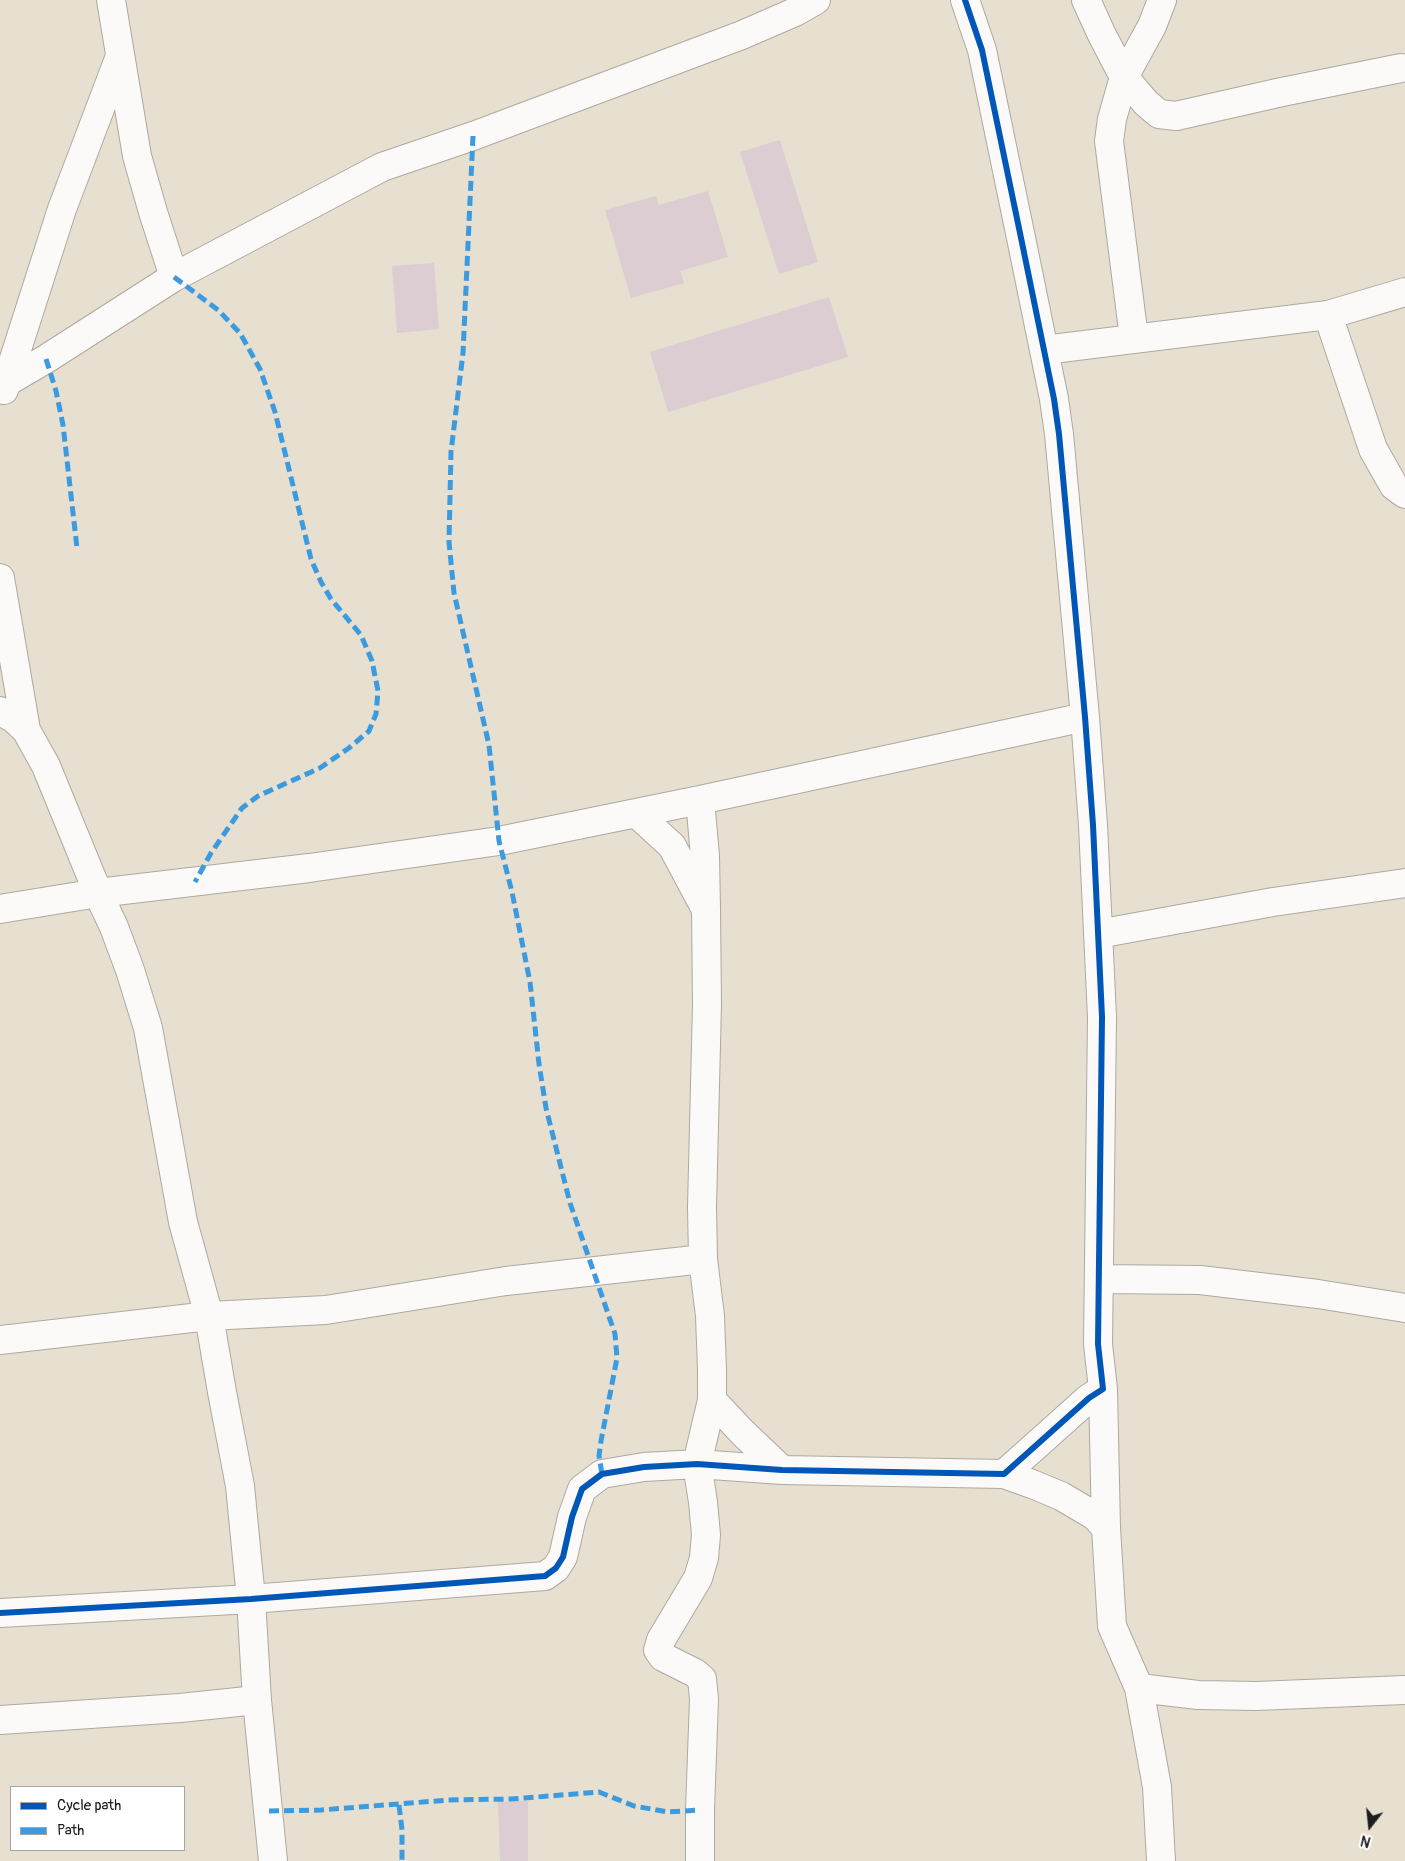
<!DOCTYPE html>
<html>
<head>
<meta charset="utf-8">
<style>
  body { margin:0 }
  #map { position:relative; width:1405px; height:1861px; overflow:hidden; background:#e7dfd0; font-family:Pangolin,sans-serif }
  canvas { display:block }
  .legend { position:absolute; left:10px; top:1786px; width:175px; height:65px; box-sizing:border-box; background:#fff; border:1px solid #a4a4a4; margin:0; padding:6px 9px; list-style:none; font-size:15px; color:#1c1c1c }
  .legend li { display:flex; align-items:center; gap:10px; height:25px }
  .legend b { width:25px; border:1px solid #a4a4a4 }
  .north { position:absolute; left:1345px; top:1801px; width:50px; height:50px; -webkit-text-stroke:4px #fff; paint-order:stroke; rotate:196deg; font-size:14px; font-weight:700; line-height:20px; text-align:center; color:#1c1c1c }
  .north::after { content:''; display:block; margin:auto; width:18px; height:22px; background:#1c1c1c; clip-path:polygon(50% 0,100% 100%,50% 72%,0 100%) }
</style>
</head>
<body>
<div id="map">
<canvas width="1405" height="1861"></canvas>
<ul class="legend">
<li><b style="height:6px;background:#0057b8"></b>Cycle path</li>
<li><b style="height:6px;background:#3c9bdf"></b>Path</li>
</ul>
<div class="north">N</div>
</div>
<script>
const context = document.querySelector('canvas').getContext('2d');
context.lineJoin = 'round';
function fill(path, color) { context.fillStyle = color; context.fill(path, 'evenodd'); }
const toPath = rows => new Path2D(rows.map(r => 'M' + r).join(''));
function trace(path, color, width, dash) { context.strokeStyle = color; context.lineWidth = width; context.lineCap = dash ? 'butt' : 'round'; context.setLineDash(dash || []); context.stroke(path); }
const building = toPath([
  [780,140,818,262,779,274,740,152],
  [708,191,728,257,680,271,684,283,631,298,605,210,656,196,659,205],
  [434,263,439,329,397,333,392,266],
  [829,297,848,357,668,412,650,352],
  [528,1801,528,1861,500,1861,498,1802]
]);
const minor = toPath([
  [111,0,137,156,153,212,174,277],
  [1086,0,1102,35,1124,77,1146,103,1159,114,1176,116,1282,92,1401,68],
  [1328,315,1373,449,1394,486,1405,494],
  [1134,338,1109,141,1112,119,1124,77,1152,26,1162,0],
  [1044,350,1328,315,1405,292],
  [0,386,46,359,174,277,382,167,473,136,742,35,795,12,816,0],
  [4,390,62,209,120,56],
  [0,578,26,730],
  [0,711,13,718,26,730,46,766,98,893,114,927,130,970,148,1028,183,1222,209,1316,222,1392,240,1486,251,1599,257,1700,273,1861],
  [700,800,705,856,706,909,707,1004,702,1207,703,1259,710,1316,712,1370,712,1400,697,1464,703,1502,706,1535,704,1558,698,1578,661,1640,658,1650,663,1657,695,1673,702,1679,704,1699,700,1810,700,1861],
  [636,813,672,846,704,906],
  [0,909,98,893,309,868,499,841,700,800,1085,717],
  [1098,934,1273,902,1405,883],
  [1100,1279,1200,1280,1318,1294,1405,1308],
  [0,1340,209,1316,326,1310,506,1281,703,1259],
  [1103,1389,1106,1528,1112,1626,1139,1688,1198,1695,1256,1696,1405,1690],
  [712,1400,743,1433,782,1470],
  [1004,1474,1032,1484,1061,1496,1095,1516,1106,1528],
  [0,1613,251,1599,545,1576,556,1568,563,1557,572,1517,582,1489,602,1474,644,1467,697,1464,782,1470,1004,1474,1089,1398,1103,1389,1098,1344,1102,1017,1093,825,1085,717,1059,434,1054,399,1020,233,982,50,965,0],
  [1139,1688,1157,1787,1161,1861],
  [0,1720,180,1708,257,1700]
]);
const quiet = toPath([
  [473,136,463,353,451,452,449,542,454,593,489,745,499,841,512,892,530,982,539,1064,546,1108,570,1203,615,1334,617,1358,601,1441,599,1456,602,1474],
  [174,277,218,310,240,333,260,369,275,412,311,559,321,582,331,599,361,635,372,661,378,691,376,714,369,731,349,748,320,768,258,796,242,808,211,853,195,882],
  [46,359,56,391,63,425,77,548],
  [399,1805,402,1830,402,1861],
  [269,1811,321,1810,449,1800,512,1799,599,1792,634,1806,668,1812,700,1810]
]);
const cycleway = toPath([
  [0,1613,251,1599,545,1576,556,1568,563,1557,572,1517,582,1489,602,1474,644,1467,697,1464,782,1470,1004,1474,1089,1398,1103,1389,1098,1344,1102,1017,1093,825,1085,717,1059,434,1054,399,1020,233,982,50,965,0]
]);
fill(building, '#dbcdd1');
trace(minor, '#aea9a0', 30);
trace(minor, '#fbfaf8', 28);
trace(quiet, '#3c9bdf', 5, [10, 5]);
trace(cycleway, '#0057b8', 6);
</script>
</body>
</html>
